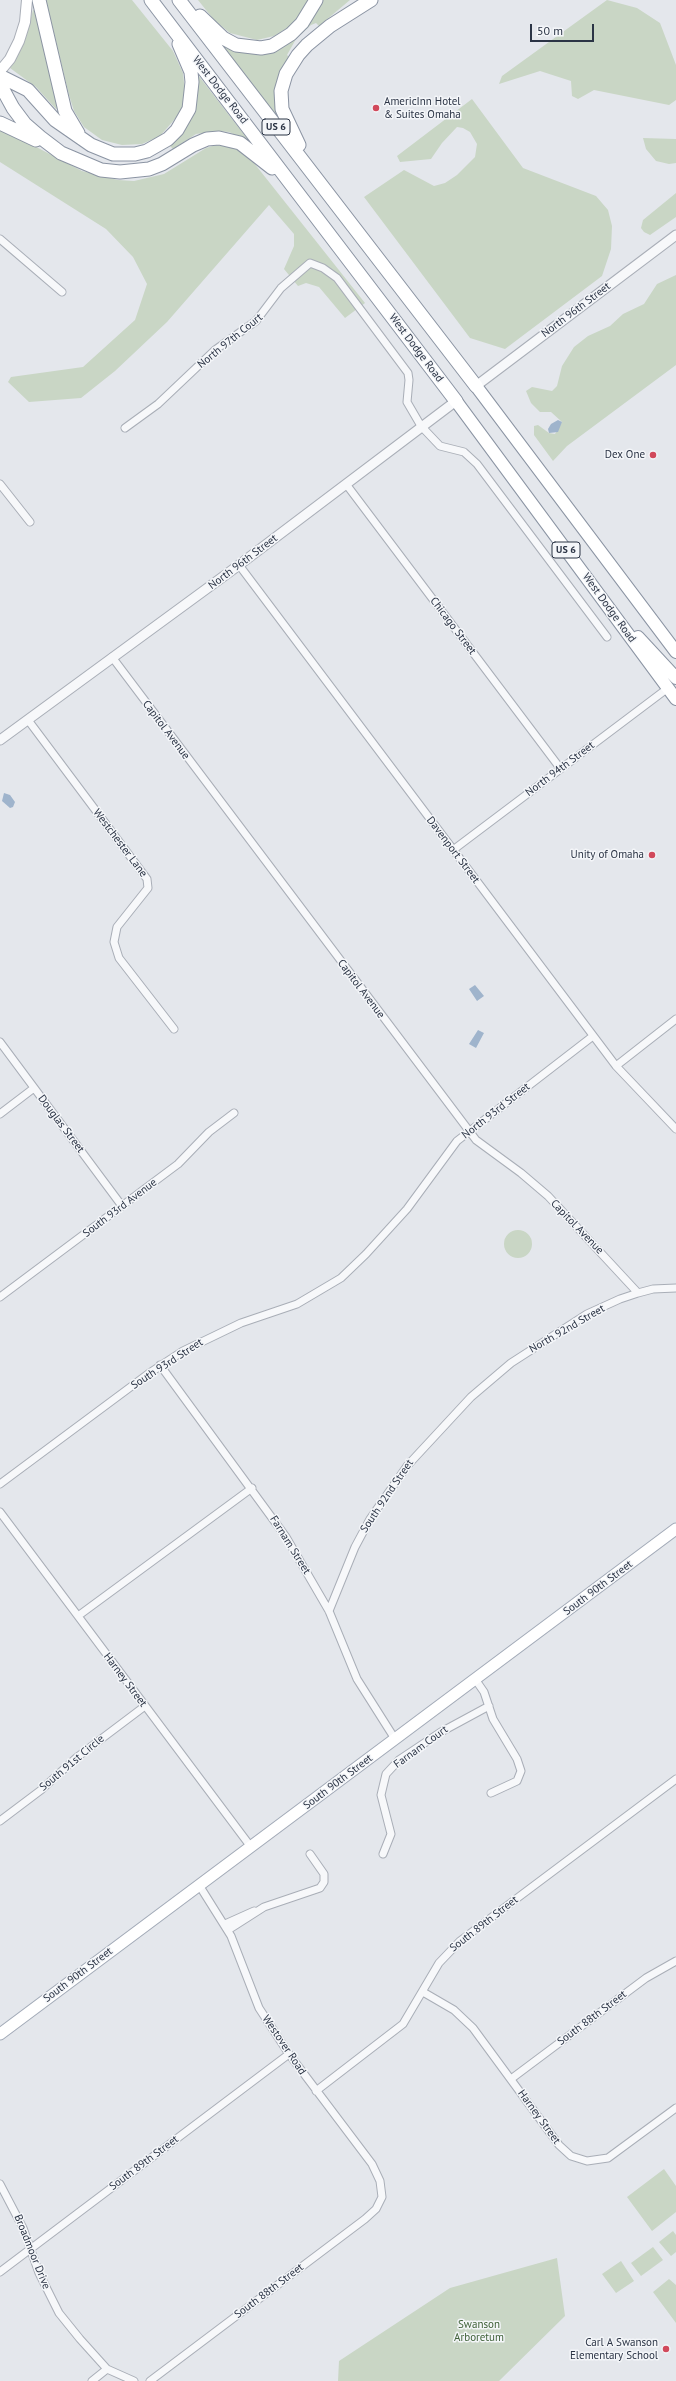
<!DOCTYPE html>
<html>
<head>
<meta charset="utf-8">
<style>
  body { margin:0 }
  #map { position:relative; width:676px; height:2381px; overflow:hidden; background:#e4e7ec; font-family:"PT Sans",sans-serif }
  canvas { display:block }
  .scale { position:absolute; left:530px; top:24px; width:64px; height:18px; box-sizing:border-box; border:2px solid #2b3445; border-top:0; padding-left:5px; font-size:12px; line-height:14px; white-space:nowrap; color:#2b3445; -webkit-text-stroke:3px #f4f6f9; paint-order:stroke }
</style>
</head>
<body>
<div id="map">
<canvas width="676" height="2381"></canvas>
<div class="scale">50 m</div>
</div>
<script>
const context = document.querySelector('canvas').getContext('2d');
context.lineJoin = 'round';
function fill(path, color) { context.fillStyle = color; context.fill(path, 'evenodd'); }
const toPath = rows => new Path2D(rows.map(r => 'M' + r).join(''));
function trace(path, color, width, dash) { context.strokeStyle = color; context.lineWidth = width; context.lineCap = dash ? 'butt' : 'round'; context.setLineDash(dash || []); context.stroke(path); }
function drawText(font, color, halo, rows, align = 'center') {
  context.font = font + ' "PT Sans",sans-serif'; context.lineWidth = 3; context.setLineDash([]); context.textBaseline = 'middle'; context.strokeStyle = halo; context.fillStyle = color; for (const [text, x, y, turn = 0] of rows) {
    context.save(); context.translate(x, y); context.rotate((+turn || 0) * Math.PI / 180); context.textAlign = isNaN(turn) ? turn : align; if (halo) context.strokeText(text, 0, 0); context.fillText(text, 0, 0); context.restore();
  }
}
const green = toPath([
  [46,0,132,0,173,51,183,73,185,92,181,112,160,136,142,144,122,145,102,140,84,127,74,111,69,95],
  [198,0,308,0,302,12,292,25,274,36,257,40,230,33,214,20],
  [322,0,350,0,319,26,316,23,311,25,296,39,287,55,289,57,276,115,220,42,266,51],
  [607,0,637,8,660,23,676,65,676,100,669,105,594,90,578,99,572,96,571,81,540,71,499,84,502,76],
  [33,10,35,10,59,108,56,109,36,87,10,68,26,37],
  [198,75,232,119,250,142,229,132,218,131,196,134,173,149,169,145,182,134,193,116,198,96],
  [472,99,523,168,596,196,608,210,612,226,611,249,602,276,505,349,470,338,364,197,404,170,434,186,445,183,457,175,475,157,477,144,470,132,463,128,457,127,442,143,431,159,400,162,397,156],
  [0,128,82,171,118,180,134,181,164,174,206,148,216,145,236,148,254,163,365,303,345,318,319,287,306,283,298,286,284,269,294,246,294,234,269,205,167,322,115,371,81,398,29,402,8,382,11,377,83,367,135,320,147,284,133,257,106,229,0,162],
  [643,138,676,139,676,163,669,164,656,161,646,149],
  [676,193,676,217,650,235,644,232,641,228,643,220],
  [676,275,676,365,567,446,553,461,534,435,534,426,538,425,549,433,555,434,562,422,551,412,540,412,531,403,526,391,532,387,552,391,557,386,562,366,574,347,588,336,610,326,623,314,644,304,657,284],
  '504 1244a14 14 0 1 1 28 0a14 14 0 1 1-28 0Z',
  [664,2169,676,2186,676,2212,652,2231,627,2197],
  [673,2231,676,2235,676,2252,671,2256,659,2242],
  [653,2247,663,2260,641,2276,631,2263],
  [557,2258,565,2316,499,2381,338,2381,339,2361,450,2288],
  [621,2261,634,2281,616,2293,602,2274],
  [669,2279,676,2285,676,2323,653,2292]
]);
const water = toPath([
  [558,420,562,422,558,432,549,433,548,429,551,424],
  [4,793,10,795,15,802,13,807,10,808,2,801],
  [475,985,484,996,477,1001,469,989],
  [478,1030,484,1033,476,1048,469,1044]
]);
const minor = toPath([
  [0,239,62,292],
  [125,428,158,404,215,350,256,321,281,288,310,263,323,268,337,278,408,373,409,380,407,402,421,426,440,446,464,452,477,464,607,637],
  [0,484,30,522],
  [346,484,560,768],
  [239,565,616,1066,676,1129],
  [112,657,476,1140,521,1173,548,1196,638,1293],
  [28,720,147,879,148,888,117,927,114,942,119,958,174,1029],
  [453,850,668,688],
  [0,1042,122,1206],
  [616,1066,676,1019],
  [0,1114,34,1088],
  [0,1297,178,1164,209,1132,234,1113],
  [160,1365,286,1537,329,1611,357,1679,395,1739],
  [0,1484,148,1374,183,1351,241,1323,297,1304,341,1278,366,1254,407,1209,457,1141,593,1036],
  [0,1512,251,1847],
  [329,1611,355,1547,370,1519,407,1466,471,1397,511,1363,587,1314,620,1299,638,1293,653,1289,676,1288],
  [78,1616,252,1488],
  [475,1679,484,1692,493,1719,517,1759,521,1771,517,1781,491,1793],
  [0,1821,41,1790,76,1758,145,1706],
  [383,1854,391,1834,381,1795,386,1774,399,1760,441,1732,489,1706],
  [225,1924,254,1911],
  [228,1930,264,1907,320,1888,324,1882,324,1874,310,1854],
  [423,1992,454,2010,473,2028,559,2145,571,2156,587,2161,608,2158,676,2108],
  [511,2079,646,1978,676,1961],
  [316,2091,403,2024,439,1963,460,1941,676,1779],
  [0,2184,23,2228,39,2273,59,2313,80,2339,107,2369,134,2381],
  [0,2272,289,2054],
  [92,2381,107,2369],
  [150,2381,365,2219,376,2209,382,2197,380,2181,372,2164,289,2054,259,2008,231,1936,199,1885]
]);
const tertiary = toPath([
  [476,386,676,235],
  [0,740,239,565,456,401]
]);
const secondary = toPath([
  [0,71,10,59,19,41,25,22,27,0]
]);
const primary = toPath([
  [0,2034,676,1529]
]);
const trunk = toPath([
  [476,386,676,652],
  [456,401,676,699],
  [638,637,676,678]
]);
const motorway = toPath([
  [39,0,65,111,78,133],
  [151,0,456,401],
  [179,0,476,386],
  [200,16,223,38,236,45,261,48,272,46,291,34,302,23,316,0],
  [0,76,28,90,55,120,91,145,113,154,135,154,147,151,168,139,177,130,189,109,192,82,191,72,179,44],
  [0,84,13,108,25,124,40,137,61,153,101,170,120,172,149,169,162,164,193,145,207,139,219,138,240,143,272,168],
  [0,123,36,140],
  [299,145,282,109,281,91,286,74,298,55,307,45,330,26,371,0]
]);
const markers = [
  [376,108,4,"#d1495b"],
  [653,455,4,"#d1495b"],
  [652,855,4,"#d1495b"],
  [666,2349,4,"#d1495b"]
];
const shields = [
  [276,127,28],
  [566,550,28]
];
const shieldNames = [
  ["US 6",276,127],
  ["US 6",566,550]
];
const streetNames = [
  ["West Dodge Road",220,90,52],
  ["North 96th Street",576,310,-37],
  ["North 97th Court",230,341,-39],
  ["West Dodge Road",416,348,53],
  ["North 96th Street",243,562,-37],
  ["West Dodge Road",609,608,54],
  ["Chicago Street",453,626,53],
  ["Capitol Avenue",166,730,53],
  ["North 94th Street",560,769,-37],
  ["Westchester Lane",120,843,53],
  ["Davenport Street",453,850,53],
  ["Capitol Avenue",361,989,53],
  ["North 93rd Street",496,1111,-38],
  ["Douglas Street",61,1124,53],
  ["South 93rd Avenue",120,1208,-37],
  ["Capitol Avenue",577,1227,46],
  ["North 92nd Street",567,1329,-30],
  ["South 93rd Street",167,1364,-33],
  ["South 92nd Street",387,1496,-56],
  ["Farnam Street",290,1545,58],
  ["South 90th Street",598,1588,-37],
  ["Harney Street",125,1680,53],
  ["Farnam Court",421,1747,-36],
  ["South 91st Circle",72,1763,-40],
  ["South 90th Street",338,1782,-37],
  ["South 89th Street",484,1924,-38],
  ["South 90th Street",78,1975,-37],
  ["South 88th Street",592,2018,-37],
  ["Westover Road",284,2045,56],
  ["Harney Street",539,2117,54],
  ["South 89th Street",144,2163,-37],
  ["Broadmoor Drive",32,2252,68],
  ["South 88th Street",269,2291,-37]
];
const poiNames = [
  ["AmericInn Hotel",384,102,"left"],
  ["& Suites Omaha",384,115,"left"],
  ["Dex One",645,455],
  ["Unity of Omaha",644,855],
  ["Carl A Swanson",658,2343],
  ["Elementary School",658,2356]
];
const parkNames = [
  ["Swanson",479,2325],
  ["Arboretum",479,2338]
];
fill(green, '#c9d6c5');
fill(water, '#9fb4cc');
trace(minor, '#a9aeb7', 9);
trace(tertiary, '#a9aeb7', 11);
trace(secondary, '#a9aeb7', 12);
trace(primary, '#a3abb8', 13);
trace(trunk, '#8b94a3', 14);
trace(motorway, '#8b94a3', 15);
trace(minor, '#f7f8fa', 7);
trace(tertiary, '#f7f8fa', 9);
trace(secondary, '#fff', 10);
trace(primary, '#fff', 11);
trace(trunk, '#fff', 12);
trace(motorway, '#fff', 13);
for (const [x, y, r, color] of markers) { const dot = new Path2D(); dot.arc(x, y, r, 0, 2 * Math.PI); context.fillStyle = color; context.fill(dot); trace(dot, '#f4f6f9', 1.5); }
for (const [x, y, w] of shields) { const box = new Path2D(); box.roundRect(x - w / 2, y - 8, w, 16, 3); context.fillStyle = '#f4f6f9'; context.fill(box); trace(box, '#2b3445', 1); }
drawText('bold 10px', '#2b3445', null, shieldNames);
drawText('11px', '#2b3445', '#f4f6f9', streetNames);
drawText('11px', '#2b3445', '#f4f6f9', poiNames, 'right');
drawText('11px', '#3f6138', '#f4f6f9', parkNames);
</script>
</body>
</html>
